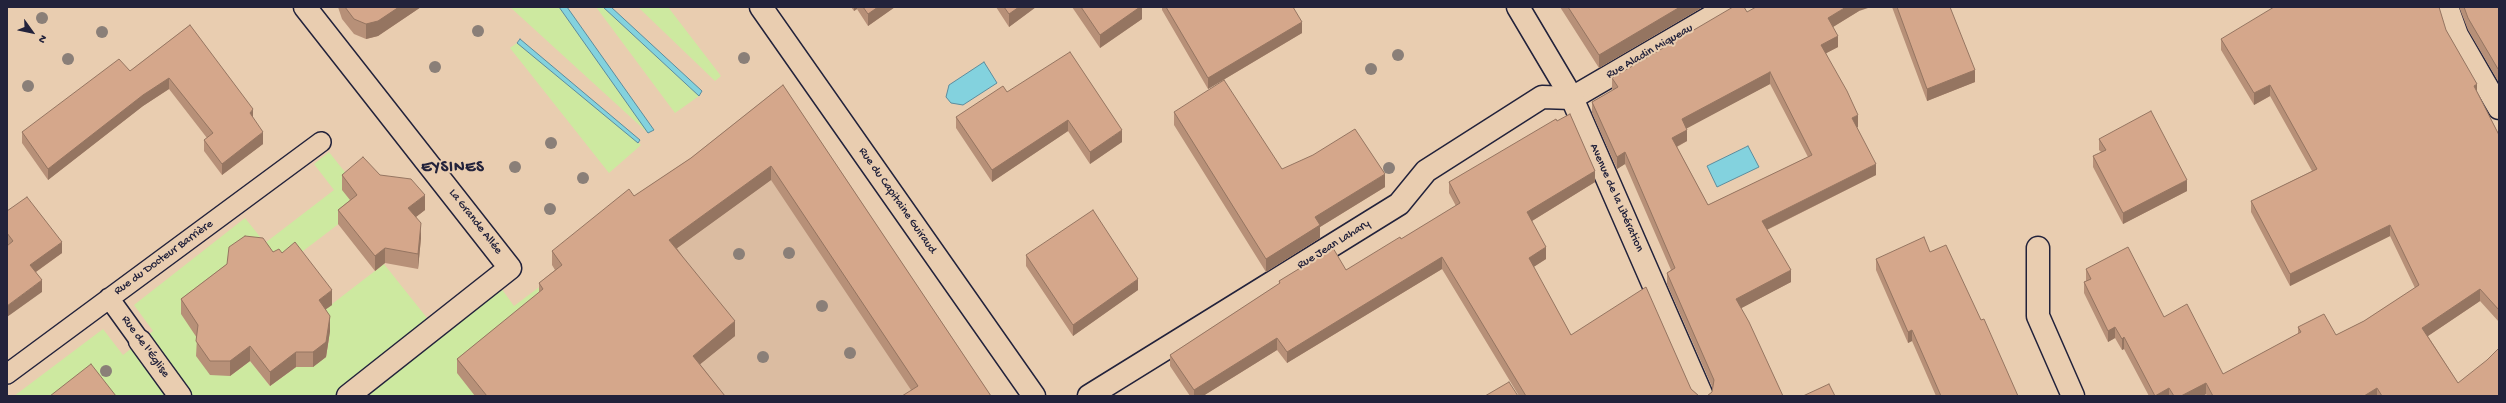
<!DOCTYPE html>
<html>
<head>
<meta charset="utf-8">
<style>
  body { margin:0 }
  #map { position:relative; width:2506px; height:403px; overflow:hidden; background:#e9cdb0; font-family:"Gochi Hand",sans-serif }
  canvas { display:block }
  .frame { position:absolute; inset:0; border:8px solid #22223b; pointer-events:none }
  .north { position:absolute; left:12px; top:12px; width:40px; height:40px; -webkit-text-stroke:3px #e9cdb0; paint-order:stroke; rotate:123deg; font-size:11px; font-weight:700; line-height:16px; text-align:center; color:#22223b }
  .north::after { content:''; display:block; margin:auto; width:14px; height:18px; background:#22223b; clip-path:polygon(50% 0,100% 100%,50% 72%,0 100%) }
</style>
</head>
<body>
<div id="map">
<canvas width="2506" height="403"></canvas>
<div class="frame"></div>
<div class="north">N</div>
</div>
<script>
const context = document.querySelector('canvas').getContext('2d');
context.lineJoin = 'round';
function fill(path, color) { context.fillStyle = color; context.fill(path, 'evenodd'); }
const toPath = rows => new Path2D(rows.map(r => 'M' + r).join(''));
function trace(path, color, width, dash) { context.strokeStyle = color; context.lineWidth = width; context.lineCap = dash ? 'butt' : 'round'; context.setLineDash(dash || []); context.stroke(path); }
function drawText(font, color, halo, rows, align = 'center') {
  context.font = font + ' "Gochi Hand",sans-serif'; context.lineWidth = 4; context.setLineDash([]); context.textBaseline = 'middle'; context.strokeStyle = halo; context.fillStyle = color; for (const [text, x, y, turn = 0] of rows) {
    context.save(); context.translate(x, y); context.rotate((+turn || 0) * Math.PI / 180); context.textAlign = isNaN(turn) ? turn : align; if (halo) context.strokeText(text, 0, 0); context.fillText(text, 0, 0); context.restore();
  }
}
const built = toPath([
  [783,99,982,396,714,396,693,370,634,210]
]);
const green = toPath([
  [510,7,559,7,648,133],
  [596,7,603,7,699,96,675,113],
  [638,7,668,7,721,76,715,81],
  [517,43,641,145,609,173,510,48],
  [329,152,352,181,357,210,282,267,230,376,250,361,270,386,296,367,326,357,329,340,320,326,319,314,384,264,435,328,501,288,514,306,558,273,475,396,14,396,103,329,123,355,153,331,134,305,245,218,265,243,334,190,314,164]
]);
const water = toPath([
  [559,7,567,7,654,130,648,133,559,7],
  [603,7,611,7,702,91,699,96,603,7],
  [520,39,640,140,638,143,517,43,520,39],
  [984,62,997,83,963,105,951,103,946,97,949,85,984,62],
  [1748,146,1759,167,1717,187,1707,166,1748,146]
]);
const lane = toPath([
  [109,298,140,341],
  [7,374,321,142]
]);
const street = toPath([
  [305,7,510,268,348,396],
  [761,7,1034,396],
  [2447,7,2457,35,2499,108],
  [2038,248,2038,316,2073,396],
  [140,341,180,396],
  [1089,396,1399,204,1426,171,1542,97,1572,98,1728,7]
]);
const secondary = toPath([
  [1518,7,1572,98,1702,396]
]);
const trees = [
  [42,18],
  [478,31],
  [102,32],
  [1398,55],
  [744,58],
  [68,59],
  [435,67],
  [1371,69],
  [28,86],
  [551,143],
  [515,167],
  [1389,168],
  [583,178],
  [550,209],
  [789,253],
  [739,254],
  [822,306],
  [850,353],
  [763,357],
  [106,371]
];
const wall = toPath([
  [338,7,421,7,378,36,366,39,354,34,342,19],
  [851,7,895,7,868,26,857,9,854,11],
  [996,7,1036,7,1009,27],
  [1072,7,1142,7,1142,19,1100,48],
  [1162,7,1293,7,1302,33,1208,89,1162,10],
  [1560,7,1703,7,1599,68],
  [1892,7,1950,7,1975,82,1927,101],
  [2459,7,2499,7,2499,80,2498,81,2468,30],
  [1859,11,1833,27,1838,47,1826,53,1858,127,1857,127,1876,175,1767,230,1791,282,1741,308,1783,396,1707,396,1712,392,1713,389,1667,284,1667,273,1671,270,1625,164,1617,169,1592,113,1592,102,1613,90,1612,89,1612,78,1747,12],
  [1770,84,1808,157,1708,205,1677,147,1687,141,1686,128],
  [190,25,263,144,222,175,204,151,204,140,207,138,169,89,143,106,48,180,22,143,22,132,130,71],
  [2446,30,2499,135,2499,322,2480,301,2428,336,2458,383,2499,396,2207,396,2206,394,2203,396,2149,396,2124,349,2122,350,2115,338,2108,342,2084,293,2084,282,2086,281,2086,269,2164,317,2223,374,2298,334,2298,327,2336,335,2364,321,2415,288,2390,236,2290,286,2251,212,2251,201,2312,171,2270,96,2254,105,2221,50,2221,39],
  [783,85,991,396,911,390,771,180,677,248,735,336,700,364,725,396,475,396,457,373,457,359,539,293,539,283,555,270,552,265,552,251,691,158],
  [1007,92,1122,142,1090,164,1068,131,992,182,956,128,956,117],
  [1174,112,1282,169,1385,187,1320,227,1320,238,1266,272,1174,125],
  [1557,121,1595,182,1532,221,1546,259,1533,267,1571,335,1691,389,1699,396,1519,396,1442,269,1287,363,1277,350,1203,396,1190,396,1170,366,1170,355,1279,284,1279,281,1346,270,1401,239,1456,206,1449,193,1449,182],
  [2099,139,2187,191,2123,224,2093,167,2093,156,2101,152,2099,150],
  [342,175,380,175,425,210,416,217,421,238,418,269,385,263,375,271,338,224,338,210,350,200,342,190],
  [7,211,62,253,36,272,42,292,7,244],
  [273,252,332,305,326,309,330,331,326,357,313,367,296,367,270,386,250,361,230,376,210,375,196,356,197,338,181,314,181,299,227,264],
  [1930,252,1981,320,2018,396,1936,396,1912,341,1908,343,1876,270,1876,259],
  [1026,255,1138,290,1073,336,1026,266]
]);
const shadedWall = toPath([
  [399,7,421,7,378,36,366,39,366,24],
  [854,7,857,7,857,9,854,11],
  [878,7,895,7,868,26,868,14],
  [1019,7,1036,7,1009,27,1009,14],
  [1140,7,1142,7,1142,19,1100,48,1100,35],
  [1680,7,1703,7,1599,68,1599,55],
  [1846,7,1871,7,1859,11,1828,30,1828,18],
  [1302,22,1302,33,1208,89,1208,78],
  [1838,36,1838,47,1821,56,1821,45],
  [2498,69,2499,69,2499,80,2498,81],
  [1975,70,1975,82,1927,101,1927,89],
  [1770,72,1770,84,1682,131,1682,119],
  [169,78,169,89,143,106,48,180,48,169,143,95],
  [2477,84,2477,95,2474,86],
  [2270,85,2270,96,2254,105,2254,93],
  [253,109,253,120,250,113],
  [1858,115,1858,127,1852,129,1852,118],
  [1068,120,1068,131,992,182,992,170],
  [1122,130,1122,142,1090,164,1090,152],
  [1687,130,1687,141,1672,149,1672,138],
  [263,132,263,144,222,175,222,164],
  [1625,152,1625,164,1617,169,1617,157],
  [1876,164,1876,175,1762,232,1762,221],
  [771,166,771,180,669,254,669,240],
  [1595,171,1595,182,1527,224,1527,212],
  [1385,174,1385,187,1320,227,1320,238,1266,272,1266,259,1315,217],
  [2187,180,2187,191,2123,224,2123,213],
  [425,195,425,210,408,223,408,208],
  [421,223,421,238,418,269,418,254],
  [2390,225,2390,236,2290,286,2290,274],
  [62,242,62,253,30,276,30,265],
  [1546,247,1546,259,1529,270,1529,258],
  [385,248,385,263,375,271,375,256],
  [1442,257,1442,269,1287,363,1287,352],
  [1791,270,1791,282,1736,311,1736,299],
  [1138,279,1138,290,1073,336,1073,325],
  [42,280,42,292,7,317,7,306],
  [2480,289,2480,301,2422,340,2422,328],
  [332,290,332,305,319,314,319,300],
  [330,316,330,331,326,357,313,367,313,352],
  [735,321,735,336,693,370,693,356],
  [2115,327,2115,338,2108,342,2108,331],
  [1912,330,1912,341,1908,343,1908,332],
  [2124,337,2124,349,2122,350,2122,339],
  [1277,338,1277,350,1203,396,1194,396,1194,390],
  [250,346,250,361,230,376,230,361],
  [296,352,296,367,270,386,270,372],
  [2206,383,2206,394,2203,396,2181,396],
  [2169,388,2169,396,2155,396],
  [2377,388,2377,396,2364,396]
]);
const building = toPath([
  [345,7,399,7,378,21,366,24,354,19,345,7],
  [863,7,878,7,868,14,863,7],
  [1004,7,1019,7,1009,14,1004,7],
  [1081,7,1140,7,1100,35,1081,7],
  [1166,7,1293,7,1302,22,1208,78,1166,7],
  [1568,7,1680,7,1599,55,1568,7],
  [1733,7,1744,7,1747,12,1756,7,1846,7,1828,18,1838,36,1821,45,1847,91,1858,115,1852,118,1876,164,1762,221,1791,270,1736,299,1749,322,1783,396,1706,396,1707,396,1712,392,1714,380,1667,273,1675,268,1625,152,1617,157,1592,102,1618,87,1612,78,1733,7],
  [1770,72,1812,155,1708,205,1672,138,1687,130,1682,119,1770,72],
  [1897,7,1950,7,1975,70,1927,89,1897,7],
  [2274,7,2439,7,2446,30,2477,84,2474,86,2499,135,2499,310,2480,289,2422,328,2458,383,2487,360,2499,348,2499,396,2382,396,2377,388,2364,396,2213,396,2206,383,2181,396,2174,396,2169,388,2155,396,2124,337,2122,339,2115,327,2108,331,2084,282,2091,279,2086,269,2128,247,2164,317,2187,304,2223,374,2301,332,2298,327,2324,314,2336,335,2364,321,2419,285,2390,225,2290,274,2251,201,2317,169,2270,85,2254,93,2221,39,2274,7],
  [2464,7,2499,7,2499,69,2498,69,2468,18,2464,7],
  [190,25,253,109,250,113,263,132,222,164,204,140,213,133,169,78,143,95,48,169,22,132,119,59,130,71,190,25],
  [1070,52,1122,130,1090,152,1068,120,992,170,956,117,1003,86,1007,92,1070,52],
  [1224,80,1282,169,1313,155,1355,129,1385,174,1315,217,1320,225,1266,259,1174,112,1224,80],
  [783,85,991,396,902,396,918,386,771,166,669,240,735,321,693,356,725,396,487,396,457,359,543,289,539,283,562,265,552,251,629,189,634,196,691,158,783,85],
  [2151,111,2187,180,2123,213,2093,156,2106,150,2099,139,2151,111],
  [1570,114,1595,171,1527,212,1546,247,1529,258,1571,335,1646,287,1691,389,1699,396,1526,396,1442,257,1287,352,1277,338,1194,390,1170,355,1280,283,1279,281,1333,248,1346,270,1400,237,1401,239,1460,203,1449,182,1556,119,1557,121,1570,114],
  [363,157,380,175,411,179,425,195,408,208,421,223,418,254,385,248,375,256,338,210,357,195,342,175,363,157],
  [27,197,62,242,30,265,42,280,7,306,7,246,13,241,7,233,7,211,27,197],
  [1093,210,1138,279,1073,325,1026,255,1093,210],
  [245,236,263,238,273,252,279,249,282,253,295,242,332,290,319,300,330,316,326,342,313,352,296,352,270,372,250,346,230,361,210,361,196,341,198,325,181,299,227,264,229,247,245,236],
  [1924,237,1930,252,1946,245,1981,320,1984,319,2018,396,1941,396,1912,330,1908,332,1876,259,1924,237],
  [91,364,116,396,50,396,91,364],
  [1509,382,1518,396,1485,396,1509,382],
  [1829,384,1835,396,1803,396,1829,384]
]);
const streetNames = [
  ["Rue Aladin Miqueau",1650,52,-30],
  ["Avenue de la Libération",1616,198,66],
  ["Rue du Capitaine Guiraud",897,201,55],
  ["La Grande Allée",475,222,52],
  ["Rue Jean Lahary",1334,245,-32],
  ["Rue du Docteur Barrière",164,258,-36],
  ["Rue de l'Église",145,347,54]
];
const districtNames = [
  ["EYSINES",453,169]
];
fill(built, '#dbbca1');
fill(green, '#cde9a0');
fill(water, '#83d2de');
trace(water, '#5c8c9d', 1);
trace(lane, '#22223b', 22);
trace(street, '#22223b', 25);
trace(secondary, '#22223b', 25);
trace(lane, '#e9cdb0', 19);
trace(street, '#e9cdb0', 22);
trace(secondary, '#e9cdb0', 22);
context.fillStyle = '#8a7f78';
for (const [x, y] of trees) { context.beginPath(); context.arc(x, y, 6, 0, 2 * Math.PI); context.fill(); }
fill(wall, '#b79078');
fill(shadedWall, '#957561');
fill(building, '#d5a78b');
trace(building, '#957561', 1);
drawText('12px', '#22223b', '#e9cdb0', streetNames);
context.letterSpacing = '1px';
drawText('bold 16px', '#22223b', '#e9cdb0', districtNames);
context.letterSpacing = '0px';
</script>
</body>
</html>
